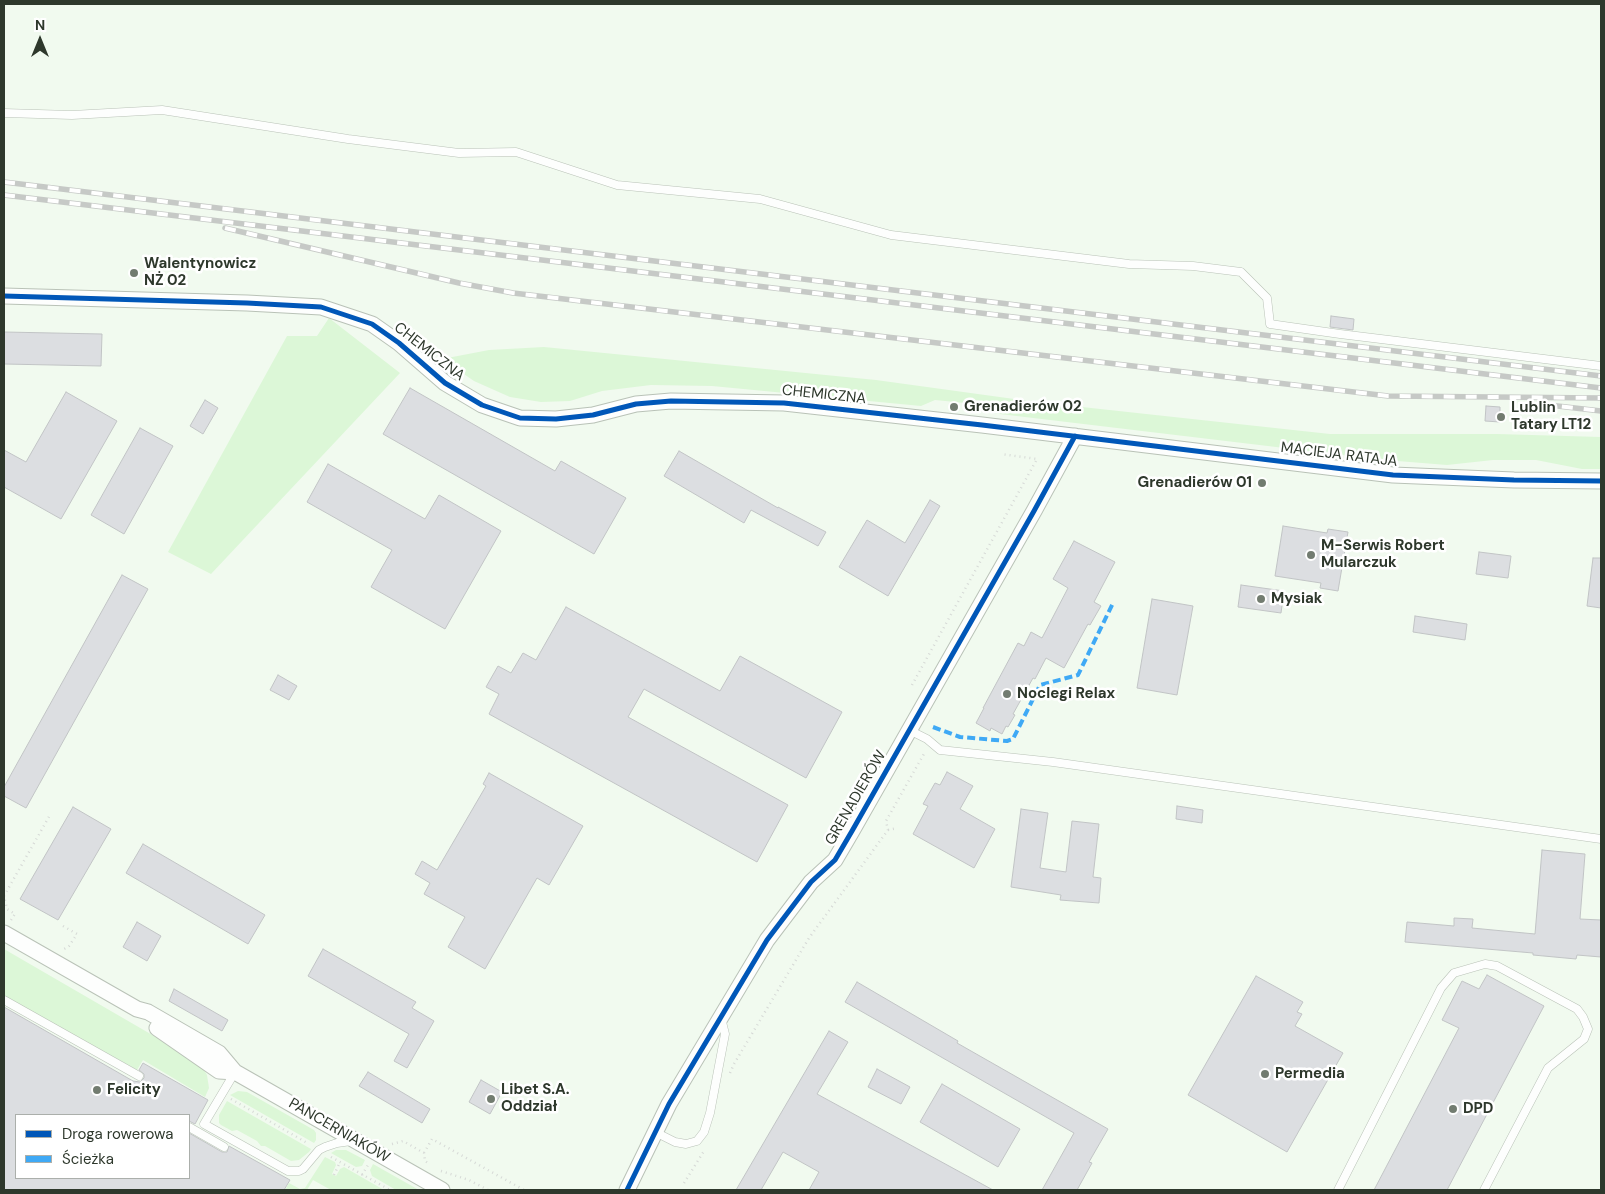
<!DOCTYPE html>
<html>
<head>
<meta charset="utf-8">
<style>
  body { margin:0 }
  #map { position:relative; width:1605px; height:1194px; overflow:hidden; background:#f1faef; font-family:"DM Sans",sans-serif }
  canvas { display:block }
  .frame { position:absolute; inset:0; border:5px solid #2e382c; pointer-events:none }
  .legend { position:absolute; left:15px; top:1114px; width:175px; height:65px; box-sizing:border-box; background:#fff; border:1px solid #abafab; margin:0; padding:6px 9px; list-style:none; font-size:15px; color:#2e382c }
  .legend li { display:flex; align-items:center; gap:10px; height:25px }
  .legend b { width:25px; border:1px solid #abafab }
  .north { position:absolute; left:15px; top:15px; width:50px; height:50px; -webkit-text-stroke:4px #fff; paint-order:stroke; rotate:0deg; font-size:14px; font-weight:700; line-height:20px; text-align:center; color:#2e382c }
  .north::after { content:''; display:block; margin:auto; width:18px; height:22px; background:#2e382c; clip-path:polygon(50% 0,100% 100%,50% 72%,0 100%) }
</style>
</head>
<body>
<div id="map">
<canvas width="1605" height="1194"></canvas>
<div class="frame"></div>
<ul class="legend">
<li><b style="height:6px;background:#0057b8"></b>Droga rowerowa</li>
<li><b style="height:6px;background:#3fa9f5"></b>Ścieżka</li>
</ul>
<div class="north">N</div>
</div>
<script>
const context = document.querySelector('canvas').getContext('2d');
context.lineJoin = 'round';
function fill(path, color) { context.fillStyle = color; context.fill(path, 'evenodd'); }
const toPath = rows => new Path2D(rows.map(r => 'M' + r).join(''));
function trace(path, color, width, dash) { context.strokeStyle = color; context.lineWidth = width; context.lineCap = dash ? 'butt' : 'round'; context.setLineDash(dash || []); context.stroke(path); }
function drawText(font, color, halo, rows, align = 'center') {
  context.font = font + ' "DM Sans",sans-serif'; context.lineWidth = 5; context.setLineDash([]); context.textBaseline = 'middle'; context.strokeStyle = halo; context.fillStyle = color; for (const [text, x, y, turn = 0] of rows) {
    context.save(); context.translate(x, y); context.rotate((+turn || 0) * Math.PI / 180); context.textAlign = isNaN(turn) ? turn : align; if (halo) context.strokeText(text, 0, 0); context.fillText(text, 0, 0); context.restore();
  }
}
const green = toPath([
  [329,318,400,373,211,574,168,552,287,336,317,336],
  [544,347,876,380,1036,402,1330,434,1497,434,1601,437,1601,469,1582,469,1536,460,1493,460,1447,465,1385,460,983,412,976,404,935,400,921,406,712,386,651,385,602,391,570,401,541,402,510,397,474,381,442,359,489,350],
  [4,949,154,1036,204,1070,207,1075,209,1088,205,1097,143,1060,137,1070,4,996],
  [238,1091,247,1092,314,1130,316,1133,316,1140,314,1143,230,1095],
  [227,1101,311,1149,309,1152,299,1160,291,1161,265,1146,261,1146,257,1141,237,1130,232,1131,221,1125,219,1123,219,1115],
  [336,1150,346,1150,365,1160,362,1166,356,1167,331,1153],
  [325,1157,335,1162,336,1165,332,1174,336,1176,340,1169,344,1167,384,1190,331,1190,313,1180,307,1190,285,1190,289,1183,300,1189,305,1188],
  [373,1164,419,1190,396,1190,372,1176,370,1170]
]);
const building = toPath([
  [1331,316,1354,319,1353,330,1330,327,1331,316],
  [4,332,102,334,101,366,4,364,4,332],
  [410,388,555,471,561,461,626,498,594,554,383,434,410,388],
  [66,392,117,421,61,519,4,487,4,450,26,462,66,392],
  [205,400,218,408,203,434,190,426,205,400],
  [1486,406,1500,407,1500,422,1485,421,1486,406],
  [140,428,173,446,124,534,91,515,140,428],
  [679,451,778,508,778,507,826,532,818,546,751,510,744,523,664,476,679,451],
  [328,464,425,519,439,495,501,531,445,629,371,587,392,550,307,502,328,464],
  [930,500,940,506,888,596,839,567,867,520,905,543,930,500],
  [1283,526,1327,533,1328,529,1348,532,1338,591,1320,588,1321,583,1275,576,1283,526],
  [1074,541,1115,562,1094,602,1101,606,1090,625,1088,624,1064,668,1046,658,1035,679,1033,678,1013,714,1015,715,1008,727,1006,726,1002,734,991,728,990,731,976,723,984,708,983,708,1018,643,1024,646,1031,632,1042,638,1068,588,1053,579,1074,541],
  [1479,552,1511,556,1508,578,1476,574,1479,552],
  [1593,558,1601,558,1601,608,1587,606,1593,558],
  [122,575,148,589,26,808,4,796,4,787,122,575],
  [1241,585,1284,591,1281,613,1238,607,1241,585],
  [1152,599,1193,606,1177,695,1137,688,1152,599],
  [566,607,720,691,740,656,842,712,806,778,644,689,628,717,788,805,757,862,489,714,499,694,486,687,498,666,511,673,523,653,536,660,566,607],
  [1415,616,1467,624,1465,640,1413,632,1415,616],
  [278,675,297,686,289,700,270,690,278,675],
  [947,772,973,786,960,809,995,829,974,868,913,834,928,806,923,804,935,783,940,785,947,772],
  [489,773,583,826,549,885,537,878,485,969,448,947,465,917,424,894,430,883,415,874,422,861,437,870,486,786,483,784,489,773],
  [1177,806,1203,810,1202,823,1176,819,1177,806],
  [73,807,111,829,58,920,20,899,73,807],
  [1021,809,1048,813,1040,868,1066,872,1072,821,1099,824,1093,877,1101,878,1099,903,1060,900,1061,895,1011,887,1021,809],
  [143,844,265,915,248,944,126,873,143,844],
  [1542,850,1585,854,1580,919,1601,920,1601,957,1577,955,1576,959,1533,955,1533,953,1405,942,1407,922,1454,926,1454,918,1473,919,1472,928,1535,934,1542,850],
  [137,922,161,936,147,961,123,947,137,922],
  [323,949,416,1002,412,1008,434,1021,407,1068,394,1061,409,1034,308,976,323,949],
  [1487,975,1544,1006,1447,1190,1374,1190,1459,1028,1442,1020,1462,981,1479,989,1487,975],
  [1256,976,1303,1002,1297,1012,1302,1014,1295,1026,1343,1053,1287,1152,1188,1095,1256,976],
  [857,982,958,1041,957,1043,1108,1129,1089,1162,1092,1163,1077,1190,1042,1190,1074,1133,845,1002,857,982],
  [174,989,228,1020,222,1031,169,1001,174,989],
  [4,1007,133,1081,140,1082,144,1078,144,1074,139,1070,143,1063,208,1100,195,1124,189,1121,189,1115,16,1115,16,1178,189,1178,189,1133,222,1152,227,1152,229,1146,290,1180,284,1190,4,1190,4,1007],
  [829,1031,848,1042,817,1094,993,1190,809,1190,819,1172,783,1152,761,1190,736,1190,829,1031],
  [877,1069,910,1087,901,1104,868,1087,877,1069],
  [368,1072,430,1109,422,1123,359,1086,368,1072],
  [481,1080,502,1092,490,1114,469,1102,481,1080],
  [942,1084,1020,1129,998,1167,920,1122,942,1084]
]);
const path = toPath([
  [912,685,1037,459,1001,454],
  [888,830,897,828],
  [11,920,15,914,7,909,4,896,50,815],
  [63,926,77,934,69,946,64,949],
  [730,1073,734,1064,809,938,888,830,886,821,925,752],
  [231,1099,309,1144],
  [392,1144,403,1141,424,1153,425,1161,428,1163],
  [424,1153,432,1139,524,1190],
  [331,1157,390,1190],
  [441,1171,469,1180,488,1190],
  [334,1175,340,1162],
  [362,1175,368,1165],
  [684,1183,704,1151]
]);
const lane = toPath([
  [4,113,72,115,162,110,348,139,459,153,516,152,617,185,760,199,891,235,1129,264,1193,266,1241,272,1267,298,1270,324,1340,334,1601,366],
  [909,730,927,739,940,750,1053,762,1601,839],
  [4,1000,139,1076],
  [235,1072,204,1124,288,1171,299,1171,303,1169,319,1150,325,1147,337,1143,351,1141],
  [189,1127,224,1147],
  [655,1132,675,1142,686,1144,697,1141,704,1132,710,1113,725,1034,721,1018],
  [1338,1190,1441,988,1454,973,1485,964,1497,966,1577,1009,1583,1017,1588,1029,1584,1039,1548,1068,1484,1190]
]);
const street = toPath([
  [4,296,247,303,321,307,372,324,399,343,445,383,482,405,520,418,556,419,593,415,636,404,671,401,784,403,982,425,1393,475,1514,480,1601,481],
  [4,933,137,1009,148,1012,219,1053,235,1072,442,1190],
  [157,1028,219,1071,235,1072],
  [627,1190,669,1104,767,940,811,882,835,860,852,831,1034,511,1075,436]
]);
const rail = toPath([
  [4,182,1601,376],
  [4,195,1601,388],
  [225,228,459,283,513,293,1388,396,1601,398],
  [1540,404,1601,411]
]);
const quiet = toPath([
  [933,727,960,737,1007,741,1013,739,1040,685,1078,675,1113,603]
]);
const cycleway = toPath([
  [4,296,247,303,321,307,372,324,399,343,445,383,482,405,520,418,556,419,593,415,636,404,671,401,784,403,982,425,1393,475,1514,480,1601,481],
  [627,1190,669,1104,767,940,811,882,835,860,852,831,1034,511,1075,436]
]);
const markers = [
  [134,273,5,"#727c70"],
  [954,407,5,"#727c70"],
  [1501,417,5,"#727c70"],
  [1262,483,5,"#727c70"],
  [1311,555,5,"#727c70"],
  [1261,599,5,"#727c70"],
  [1007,694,5,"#727c70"],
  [1265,1074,5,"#727c70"],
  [97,1090,5,"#727c70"],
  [491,1099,5,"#727c70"],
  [1453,1109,5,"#727c70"]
];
const poiNames = [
  ["Walentynowicz",144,264],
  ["NŻ 02",144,281],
  ["Grenadierów 02",964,407],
  ["Lublin",1511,408],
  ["Tatary LT12",1511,425],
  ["Grenadierów 01",1252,483,"right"],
  ["M-Serwis Robert",1321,546],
  ["Mularczuk",1321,563],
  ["Mysiak",1271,599],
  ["Noclegi Relax",1017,694],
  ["Permedia",1275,1074],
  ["Felicity",107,1090],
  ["Libet S.A.",501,1090],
  ["Oddział",501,1107],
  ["DPD",1463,1109]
];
const streetNames = [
  ["CHEMICZNA",429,352,38],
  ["CHEMICZNA",824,395,6],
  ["MACIEJA RATAJA",1339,455,7],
  ["GRENADIERÓW",856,798,-60],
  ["PANCERNIAKÓW",339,1131,30]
];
fill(green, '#dcf7d7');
fill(building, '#dcdee1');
trace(building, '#c1c4c5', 1);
trace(lane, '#b9c2b7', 9);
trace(street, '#b9c2b7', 17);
trace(path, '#d6d9d6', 2.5, [1, 4]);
trace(lane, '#fdfefd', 8);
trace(street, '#fdfefd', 15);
trace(rail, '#c6c9c6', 5.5);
trace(rail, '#fff', 4, [11]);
trace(quiet, '#3fa9f5', 4, [8, 4]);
trace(cycleway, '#0057b8', 5);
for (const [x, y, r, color] of markers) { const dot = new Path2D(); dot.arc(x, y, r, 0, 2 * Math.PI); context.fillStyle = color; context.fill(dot); trace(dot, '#fff', 2); }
drawText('bold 15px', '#2e382c', '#fff', poiNames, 'left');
drawText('15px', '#2e382c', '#fff', streetNames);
</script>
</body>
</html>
